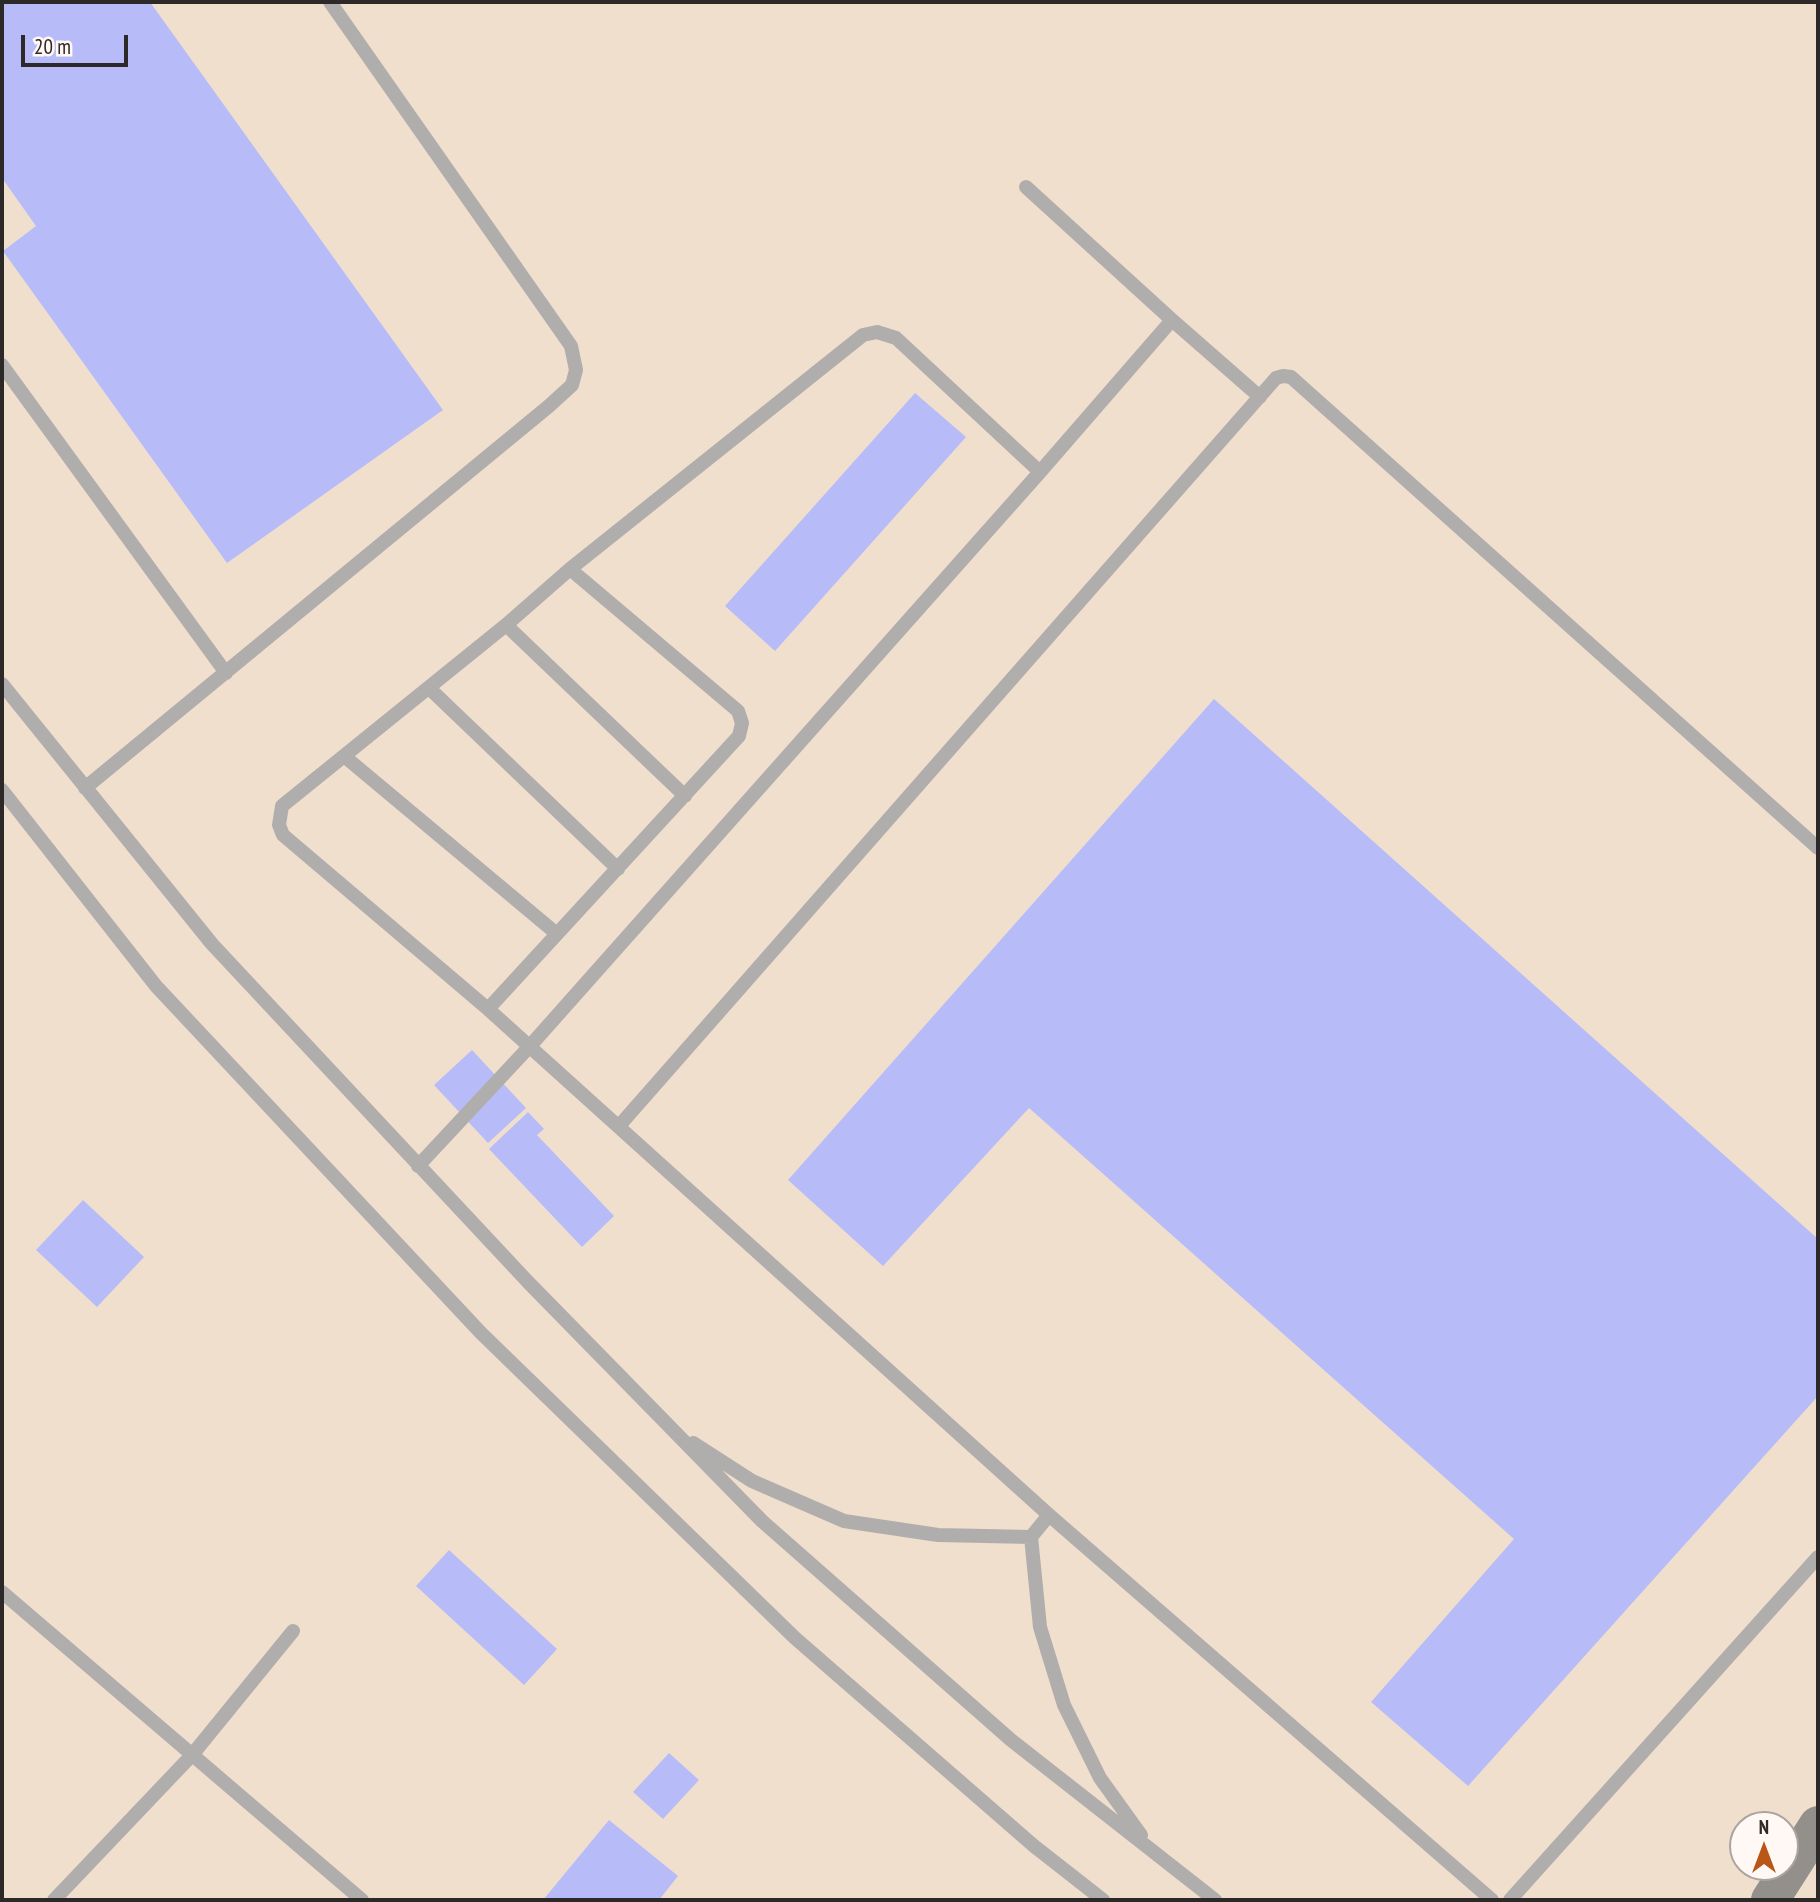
<!DOCTYPE html>
<html>
<head>
<meta charset="utf-8">
<style>
  body { margin:0 }
  #map { position:relative; width:1820px; height:1902px; overflow:hidden; background:#f2ebe7; font-family:"PT Sans Narrow",sans-serif }
  canvas { display:block }
  .frame { position:absolute; inset:0; border:4px solid #2c2928; pointer-events:none }
  .north { position:absolute; left:1729px; top:1811px; width:70px; height:70px; box-sizing:border-box; background:#fff8f4; border:2px solid #aba5a2; border-radius:50%; rotate:0deg; font-size:19px; font-weight:700; line-height:28px; text-align:center; color:#2c2928 }
  .north::after { content:''; display:block; margin:auto; width:24px; height:32px; background:#b85717; clip-path:polygon(50% 0,100% 100%,50% 72%,0 100%) }
  .scale { position:absolute; left:21px; top:35px; width:107px; height:32px; box-sizing:border-box; border:4px solid #2c2928; border-top:0; padding-left:9px; font-size:21px; line-height:24px; white-space:nowrap; color:#2c2928; -webkit-text-stroke:5px #fff8f4; paint-order:stroke }
</style>
</head>
<body>
<div id="map">
<canvas width="1820" height="1902"></canvas>
<div class="frame"></div>
<div class="north">N</div>
<div class="scale">20 m</div>
</div>
<script>
const context = document.querySelector('canvas').getContext('2d');
context.lineJoin = 'round';
function fill(path, color) { context.fillStyle = color; context.fill(path, 'evenodd'); }
const toPath = rows => new Path2D(rows.map(r => 'M' + r).join(''));
function trace(path, color, width, dash) { context.strokeStyle = color; context.lineWidth = width; context.lineCap = dash ? 'butt' : 'round'; context.setLineDash(dash || []); context.stroke(path); }
const industrial = toPath([
  [2,2,1818,2,1818,1900,2,1900],
  [1743,1825,1785,1825,1785,1867,1743,1867]
]);
const building = toPath([
  [2,2,150,2,443,410,227,563,3,251,36,226,2,178],
  [915,393,966,437,775,651,725,606],
  [1214,699,1818,1239,1818,1396,1468,1786,1371,1702,1514,1539,1029,1108,883,1266,788,1180],
  [472,1050,526,1108,488,1143,434,1085],
  [528,1112,544,1129,537,1135,614,1216,582,1247,489,1149],
  [83,1200,144,1257,97,1307,36,1250],
  [449,1550,557,1649,524,1685,416,1586],
  [669,1753,699,1780,663,1819,633,1792],
  [609,1820,678,1876,659,1900,543,1900]
]);
const lane = toPath([
  [1026,187,1172,320,1260,397],
  [2,365,226,673],
  [570,569,738,711,742,723,739,736,488,1009,283,835,279,825,282,806,506,625,570,569,863,335,877,332,896,338,1040,472],
  [506,625,685,796],
  [2,684,212,944,528,1282,762,1521,1011,1740,1215,1900],
  [429,688,618,869],
  [344,756,557,934],
  [85,788,549,406,572,385,576,370,571,346,330,2],
  [2,790,156,986,481,1333,795,1638,1034,1846,1103,1900],
  [488,1009,1049,1515,1492,1900],
  [619,1126,1276,378,1283,376,1291,377,1818,848],
  [418,1166,530,1046,1040,472,1172,320],
  [693,1443,752,1481,844,1521,938,1535,1031,1537],
  [1049,1515,1031,1537,1040,1627,1064,1705,1100,1778,1141,1835],
  [2,1592,362,1900],
  [54,1900,192,1755,293,1631],
  [1510,1900,1818,1557]
]);
const secondary = toPath([
  [1770,1900,1818,1825]
]);
fill(industrial, '#f1dfce');
fill(building, '#b7bcf9');
trace(lane, '#b0aeac', 14);
trace(secondary, '#93908c', 38);
</script>
</body>
</html>
